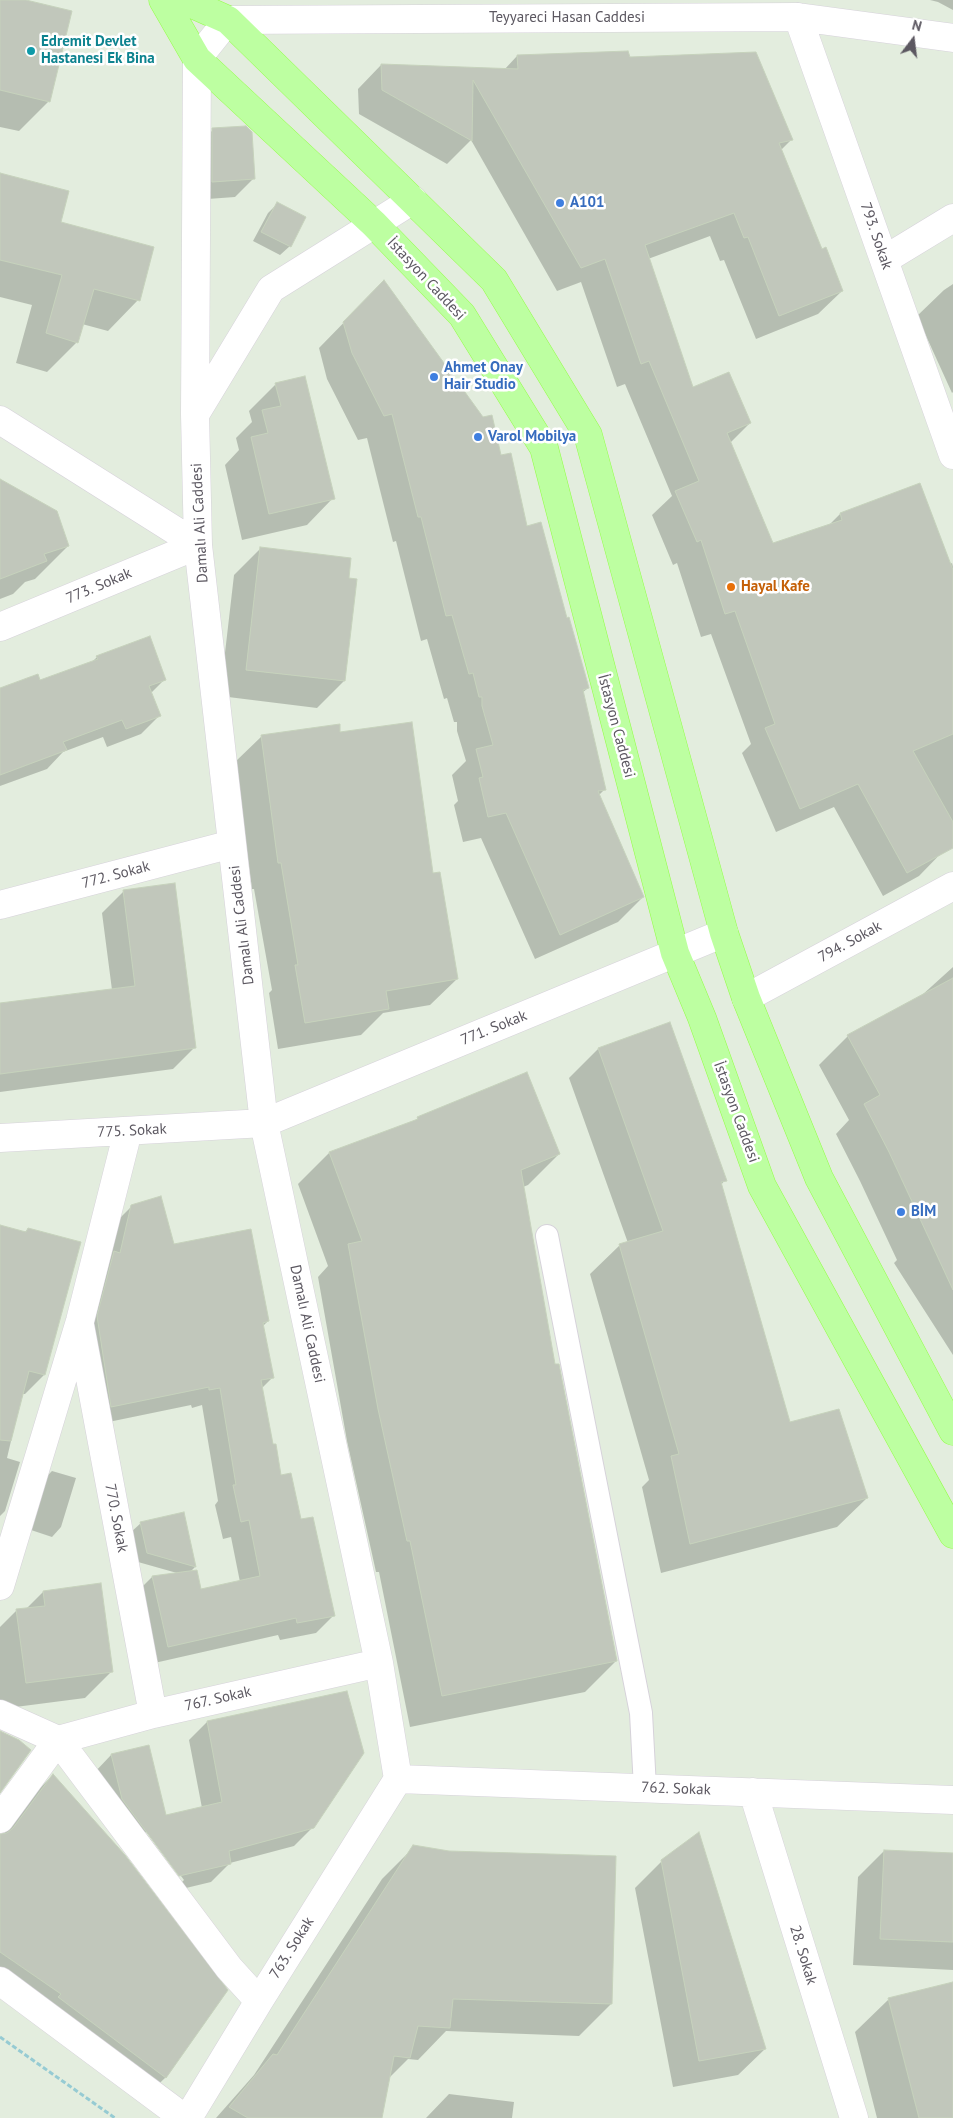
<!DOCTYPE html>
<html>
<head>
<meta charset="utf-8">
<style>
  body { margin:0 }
  #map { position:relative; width:953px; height:2118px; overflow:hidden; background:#e3edde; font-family:"PT Sans",sans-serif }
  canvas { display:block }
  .north { position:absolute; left:888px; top:15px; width:50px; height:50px; -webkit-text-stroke:4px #fff; paint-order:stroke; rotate:15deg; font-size:14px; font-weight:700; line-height:20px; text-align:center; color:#5c5861 }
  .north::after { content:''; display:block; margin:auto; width:18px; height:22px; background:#5c5861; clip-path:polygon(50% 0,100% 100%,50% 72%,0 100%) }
</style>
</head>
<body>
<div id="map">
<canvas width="953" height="2118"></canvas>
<div class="north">N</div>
</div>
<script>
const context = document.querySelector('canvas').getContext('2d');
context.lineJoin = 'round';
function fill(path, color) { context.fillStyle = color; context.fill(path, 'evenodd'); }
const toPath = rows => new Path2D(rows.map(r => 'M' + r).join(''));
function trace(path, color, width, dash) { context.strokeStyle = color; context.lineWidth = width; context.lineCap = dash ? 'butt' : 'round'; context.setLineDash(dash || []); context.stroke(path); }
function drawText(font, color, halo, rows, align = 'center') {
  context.font = font + ' "PT Sans",sans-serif'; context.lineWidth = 5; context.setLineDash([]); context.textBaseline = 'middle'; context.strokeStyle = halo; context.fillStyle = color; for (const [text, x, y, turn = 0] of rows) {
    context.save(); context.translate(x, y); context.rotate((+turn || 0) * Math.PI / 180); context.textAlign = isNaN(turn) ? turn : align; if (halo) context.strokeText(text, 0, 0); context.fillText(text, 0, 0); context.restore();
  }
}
const shadow = toPath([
  [0,0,21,0,49,101,19,131,0,127],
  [930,0,953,0,953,10,938,2],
  [517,56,629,58,792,139,781,150,821,251,842,291,818,314,756,339,724,260,720,261,710,236,648,259,692,388,750,423,730,443,773,545,828,526,840,514,950,564,952,563,953,567,953,841,919,876,883,896,834,807,776,832,742,753,751,744,711,634,701,637,677,563,673,565,652,515,672,496,625,384,617,387,581,282,557,291,471,140,447,164,359,114,358,89,381,65,504,70],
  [213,130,254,178,235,197,194,200,194,148],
  [0,174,59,223,138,300,108,331,82,324,77,342,47,372,16,363,32,305,0,297],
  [277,204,290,246,280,255,253,241,268,213],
  [953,284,953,392,952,393,917,316,944,290],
  [359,307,500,457,526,527,566,619,588,688,582,693,605,789,599,795,643,897,618,922,535,959,481,838,463,842,454,805,458,801,452,775,466,761,457,731,457,722,454,722,447,698,444,699,427,639,421,641,396,541,393,542,367,438,358,440,327,379,319,348],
  [276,384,333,498,307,525,242,540,225,465,239,450,236,438,252,422,249,411],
  [0,480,68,546,35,579,25,582,13,594,0,599],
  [260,549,344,681,317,708,220,696,234,575],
  [97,657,164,680,151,693,159,716,141,734,107,747,103,737,63,752,47,769,0,786,0,689,40,682,91,663],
  [338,733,432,875,457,979,430,1005,383,1013,361,1035,278,1049,269,993,272,990,254,889,252,889,235,762,262,736],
  [124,891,195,1047,173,1069,0,1092,0,1004,112,990,102,913],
  [953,967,953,1355,894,1263,897,1260,860,1181,836,1134,849,1120,819,1065,848,1036,921,996],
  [669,1024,725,1180,721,1185,789,1424,867,1498,837,1527,661,1573,642,1487,649,1480,590,1274,620,1245,628,1243,569,1078,598,1049],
  [418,1118,559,1154,528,1185,523,1187,554,1366,616,1661,585,1692,410,1727,379,1572,376,1572,347,1441,318,1277,328,1266,298,1184,329,1153,414,1121],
  [132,1206,173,1245,268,1321,262,1327,272,1378,261,1389,280,1476,300,1521,334,1615,316,1633,280,1640,278,1635,150,1664,134,1595,152,1577,177,1573,138,1562,131,1532,141,1523,183,1513,195,1567,190,1572,200,1591,240,1582,231,1537,223,1539,215,1505,218,1501,202,1405,192,1408,191,1405,94,1425,80,1335,114,1224],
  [0,1226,24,1233,28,1229,44,1375,25,1394,22,1394,7,1458,20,1462,5,1511,0,1516],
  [52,1471,76,1478,61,1527,52,1537,28,1529,43,1480],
  [43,1592,112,1671,85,1698,0,1709,0,1627,17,1610,26,1609],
  [207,1722,313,1827,294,1846,230,1863,211,1882,161,1894,93,1774,111,1755,165,1816,202,1808,189,1740],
  [145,1832,148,1832,184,1880,182,1882],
  [52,1776,226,1990,165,2078,143,2099,0,1989,0,1835,3,1835,31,1797],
  [414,1847,449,1852,611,2004,579,2036,446,2031,418,2060,408,2059,389,2078,381,2118,216,2118,254,2075,382,1879],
  [884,1851,953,1855,953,1970,853,1965,858,1877],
  [662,1861,765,2049,738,2075,673,2087,635,1888],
  [953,1983,953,2118,877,2118,855,2032,889,1999],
  [449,2094,514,2102,512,2118,426,2118]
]);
const building = toPath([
  [0,0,26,0,72,11,50,102,0,90,0,0],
  [628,51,630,57,756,52,793,140,779,143,822,249,826,247,843,291,779,316,748,237,744,238,734,213,645,245,693,387,729,372,751,423,727,433,773,543,842,520,840,513,920,483,953,570,953,734,913,751,953,822,953,848,907,873,858,784,800,809,765,728,775,724,735,611,725,614,701,540,697,542,675,491,699,481,649,361,641,364,605,259,581,268,473,80,472,141,382,90,381,64,518,69,517,55,628,51],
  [246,126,252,132,255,179,212,182,212,128,246,126],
  [0,173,69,191,61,222,154,247,140,301,94,289,78,343,46,333,62,275,0,260,0,173],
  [277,202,306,217,291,247,261,232,277,202],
  [384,280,483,417,492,415,501,455,511,453,527,526,541,522,567,618,569,617,589,688,583,690,606,790,598,791,644,897,560,935,506,813,488,817,479,778,483,777,476,749,493,745,482,706,482,697,479,697,473,673,469,674,452,615,446,616,421,517,418,517,392,414,384,416,352,353,343,322,384,280],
  [305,376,335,499,269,514,251,437,268,433,262,410,281,406,275,383,305,376],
  [0,479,57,511,69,546,44,554,47,561,0,579,0,479],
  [260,547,351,558,349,578,357,579,345,681,246,670,260,547],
  [150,636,166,680,149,686,161,716,126,729,122,720,63,742,67,750,0,775,0,688,38,674,40,680,98,659,96,656,150,636],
  [412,722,433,873,440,872,458,979,386,991,389,1009,305,1023,295,965,298,965,281,863,278,863,261,735,340,724,340,732,412,722],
  [175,883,196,1048,0,1074,0,1003,135,986,123,890,175,883],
  [953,978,953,1290,889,1152,864,1104,880,1095,847,1035,953,978],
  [670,1022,727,1181,721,1182,790,1422,839,1409,868,1498,690,1544,671,1456,679,1454,619,1244,663,1231,598,1048,670,1022],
  [527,1072,560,1154,521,1170,555,1364,559,1364,617,1661,442,1696,410,1541,407,1541,378,1409,348,1244,362,1241,329,1152,418,1119,417,1117,527,1072],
  [161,1196,174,1244,251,1229,269,1321,263,1323,274,1378,261,1380,273,1444,276,1444,281,1475,291,1473,301,1519,313,1517,335,1616,297,1623,296,1618,168,1647,152,1576,197,1570,201,1589,260,1576,249,1520,241,1522,233,1485,236,1485,220,1388,209,1390,209,1387,111,1407,97,1316,114,1251,120,1253,131,1205,161,1196],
  [0,1225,26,1232,28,1228,81,1242,45,1375,29,1371,11,1441,0,1440,0,1225],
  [184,1512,196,1567,147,1553,140,1522,184,1512],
  [101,1583,113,1672,26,1683,16,1609,45,1606,43,1591,101,1583],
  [347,1691,364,1753,314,1828,229,1851,231,1864,179,1876,122,1799,111,1754,149,1745,166,1815,222,1802,207,1721,347,1691],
  [0,1731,19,1740,31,1750,0,1793,0,1731],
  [53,1774,125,1855,228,1990,166,2078,58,1997,61,1994,0,1952,0,1834,7,1833,13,1828,53,1774],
  [699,1832,766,2049,699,2061,661,1860,699,1832],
  [413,1845,449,1851,616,1856,612,2004,453,1999,450,2028,418,2026,410,2058,394,2056,382,2118,248,2118,229,2107,273,2054,277,2055,413,1845],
  [884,1850,953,1853,953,1942,880,1939,884,1850],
  [953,1982,953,2118,919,2118,888,1998,953,1982]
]);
const path = toPath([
  [0,2037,115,2118]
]);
const lane = toPath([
  [547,1236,641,1713,645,1788]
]);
const street = toPath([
  [798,17,953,455],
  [884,260,953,218],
  [196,413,271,289,413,200],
  [0,420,198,545],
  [0,627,198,545],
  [0,905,232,844],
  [746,998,953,886],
  [0,1138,264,1123,724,933],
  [80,1325,153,1714],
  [0,1586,80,1321,128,1131],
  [0,1714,58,1740,229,1968,259,2001],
  [398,1779,379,1663,264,1123,198,545,195,414,197,59,228,20,798,17,953,38],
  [398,1779,953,1800],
  [753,1792,854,2118],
  [0,1819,58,1740,153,1714,379,1663],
  [0,1981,184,2118],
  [188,2118,259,2001,398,1779]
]);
const primary = toPath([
  [163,0,197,59,374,224,462,315,544,448,675,953,702,1018,762,1186,953,1534],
  [183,0,228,20,494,280,588,435,724,933,746,998,819,1178,953,1431]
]);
const markers = [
  [31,51,5,"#0f9aa8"],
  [560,203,5,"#3f7fe0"],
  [434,377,5,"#3f7fe0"],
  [478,437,5,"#3f7fe0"],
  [731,587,5,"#e8710a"],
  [901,1212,5,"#3f7fe0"]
];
const streetNames = [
  ["Teyyareci Hasan Caddesi",567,18],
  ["793. Sokak",876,236,71],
  ["İstasyon Caddesi",426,279,47],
  ["Damalı Ali Caddesi",200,523,-93],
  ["773. Sokak",99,586,-23],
  ["İstasyon Caddesi",616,726,75],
  ["772. Sokak",116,875,-15],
  ["Damalı Ali Caddesi",242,925,-97],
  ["794. Sokak",850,942,-29],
  ["771. Sokak",494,1028,-22],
  ["İstasyon Caddesi",736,1112,70],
  ["775. Sokak",132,1131,-3],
  ["Damalı Ali Caddesi",307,1324,78],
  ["770. Sokak",116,1518,79],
  ["767. Sokak",218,1699,-13],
  ["762. Sokak",676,1789,2],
  ["763. Sokak",292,1948,-58],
  ["28. Sokak",803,1955,73]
];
const cultureNames = [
  ["Edremit Devlet",41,42],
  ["Hastanesi Ek Bina",41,59]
];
const shopNames = [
  ["A101",570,203],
  ["Ahmet Onay",444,368],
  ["Hair Studio",444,385],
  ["Varol Mobilya",488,437],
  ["BİM",911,1212]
];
const foodNames = [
  ["Hayal Kafe",741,587]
];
fill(shadow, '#0003');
fill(building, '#c1c7bb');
trace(building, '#c6d2bc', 1);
trace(lane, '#d6d2da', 24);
trace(street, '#d6d2da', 29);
trace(primary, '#93fe46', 29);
trace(path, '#96cbd3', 3, [5, 2.5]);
trace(lane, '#fff', 22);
trace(street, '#fff', 28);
trace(primary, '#bdffa1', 28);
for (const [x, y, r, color] of markers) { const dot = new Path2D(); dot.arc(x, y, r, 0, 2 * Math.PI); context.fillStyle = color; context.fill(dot); trace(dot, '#fff', 2); }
drawText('15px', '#5c5861', '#fff', streetNames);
drawText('bold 15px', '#0d838f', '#fff', cultureNames, 'left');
drawText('bold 15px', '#366cbe', '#fff', shopNames, 'left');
drawText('bold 15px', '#c56008', '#fff', foodNames, 'left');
</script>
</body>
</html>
